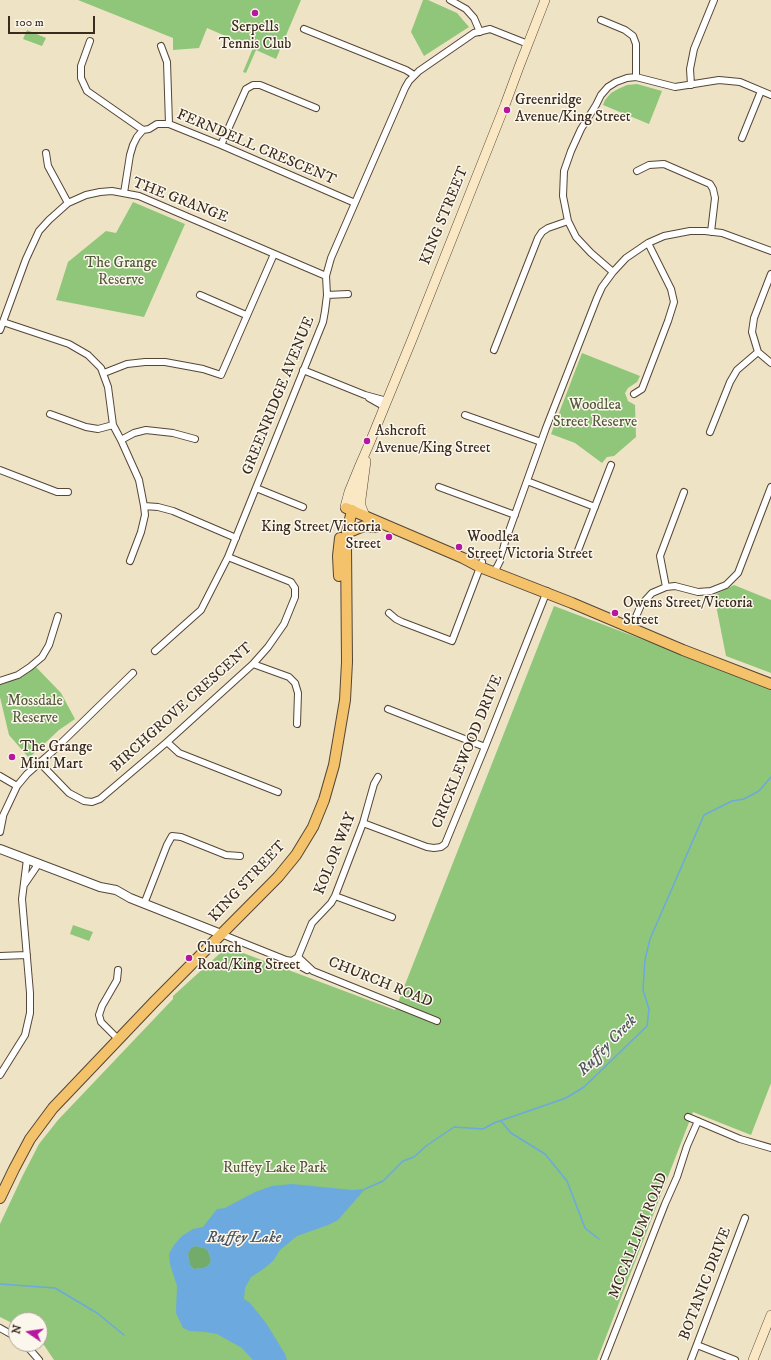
<!DOCTYPE html>
<html>
<head>
<meta charset="utf-8">
<style>
  body { margin:0 }
  #map { position:relative; width:771px; height:1360px; overflow:hidden; background:#eee3c4; font-family:"IM FELL DW Pica",serif }
  canvas { display:block }
  .north { position:absolute; left:8px; top:1312px; width:40px; height:40px; box-sizing:border-box; background:#fbf7ec; border:1px solid #aea59a; border-radius:50%; rotate:283deg; font-size:11px; font-weight:700; line-height:16px; text-align:center; color:#3b2a1e }
  .north::after { content:''; display:block; margin:auto; width:14px; height:18px; background:#b5179e; clip-path:polygon(50% 0,100% 100%,50% 72%,0 100%) }
  .scale { position:absolute; left:8px; top:16px; width:87px; height:18px; box-sizing:border-box; border:2px solid #3b2a1e; border-top:0; padding-left:5px; font-size:12px; line-height:14px; white-space:nowrap; color:#3b2a1e; -webkit-text-stroke:3px #fbf7ec; paint-order:stroke }
</style>
</head>
<body>
<div id="map">
<canvas width="771" height="1360"></canvas>
<div class="north">N</div>
<div class="scale">100 m</div>
</div>
<script>
const context = document.querySelector('canvas').getContext('2d');
context.lineJoin = 'round';
function fill(path, color) { context.fillStyle = color; context.fill(path, 'evenodd'); }
const toPath = rows => new Path2D(rows.map(r => 'M' + r).join(''));
function trace(path, color, width, dash) { context.strokeStyle = color; context.lineWidth = width; context.lineCap = dash ? 'butt' : 'round'; context.setLineDash(dash || []); context.stroke(path); }
function drawText(font, color, halo, rows, align = 'center') {
  context.font = font + ' "IM FELL DW Pica",serif'; context.lineWidth = 3; context.setLineDash([]); context.textBaseline = 'middle'; context.strokeStyle = halo; context.fillStyle = color; for (const [text, x, y, turn = 0] of rows) {
    context.save(); context.translate(x, y); context.rotate((+turn || 0) * Math.PI / 180); context.textAlign = isNaN(turn) ? turn : align; if (halo) context.strokeText(text, 0, 0); context.fillText(text, 0, 0); context.restore();
  }
}
const green = toPath([
  [78,0,301,0,276,59,256,50,246,73,243,72,253,48,207,28,199,48,173,50,173,38],
  [423,0,428,0,457,13,469,27,424,56,411,32],
  [27,30,46,38,42,46,23,39],
  [637,84,662,91,649,124,603,105,605,100,611,93,618,89,627,85],
  [133,202,185,224,144,317,56,300,68,262,106,231,116,233],
  [582,353,640,376,637,382,628,388,625,393,628,401,635,405,636,437,614,456,607,457,602,463,575,443,551,434],
  [734,585,771,600,771,673,726,656,714,595],
  [554,606,771,688,771,1083,751,1135,693,1112,597,1360,54,1360,44,1345,40,1341,40,1320,16,1320,16,1325,0,1317,0,1224,22,1177,39,1144,58,1120,173,999,173,996,227,947,395,1010],
  [35,666,61,693,75,719,59,730,29,758,9,735,0,697,0,685,19,678,30,671],
  [73,925,93,932,89,941,70,934]
]);
const forest = toPath([
  [195,1246,204,1248,208,1251,211,1260,209,1265,204,1268,194,1269,190,1265,188,1254,191,1248]
]);
const water = toPath([
  [292,1184,352,1190,365,1189,338,1220,328,1225,297,1236,280,1250,273,1261,262,1270,251,1277,245,1288,244,1299,250,1303,266,1323,285,1354,287,1360,253,1360,242,1348,217,1334,205,1332,190,1331,183,1328,176,1313,177,1286,170,1264,169,1254,174,1245,182,1236,193,1229,203,1227,217,1209,225,1208,255,1192,272,1186],
  [195,1246,204,1248,208,1251,211,1260,209,1265,204,1268,194,1269,190,1265,188,1254,191,1248]
]);
const stream = toPath([
  [501,1121,511,1133,545,1154,567,1181,585,1228,599,1239],
  [365,1189,383,1181,403,1161,414,1157,426,1146,454,1127,483,1129,494,1123,566,1098,584,1087,647,1026,649,1009,643,990,645,960,650,939,704,815,732,801,744,799,759,791,771,777],
  [0,1284,55,1288,97,1313,124,1335]
]);
const minor = toPath([
  [450,0,466,9,474,18,480,32],
  [601,20,625,30,633,36,636,44,636,77],
  [304,29,406,70,414,75],
  [90,41,81,66,81,78,87,91,143,130],
  [161,46,167,62,169,124],
  [691,85,690,69,694,49,714,0],
  [742,138,761,91],
  [221,145,246,89,253,85,260,85,316,108],
  [46,153,48,166,68,203],
  [637,171,649,165,664,164,710,184,713,189,715,198,711,232],
  [124,193,130,155,133,145,137,137,143,130,149,129,157,124,169,124,221,145,355,203],
  [613,272,591,253,576,237,568,221,563,196,564,171,571,151,581,129,596,105,601,95,608,87,616,82,627,78,636,77,675,87,719,80,740,82,771,95],
  [771,274,754,318,752,332,758,352,771,363],
  [200,295,246,315],
  [327,295,348,294],
  [3,322,69,344,88,355,101,368,108,387,113,425,121,440,139,480,144,506,145,515,141,532,130,561],
  [0,330,26,259,39,231,49,220,68,203,86,195,100,192,112,191,139,196,326,276],
  [494,350,538,238,542,232,548,228,568,221],
  [303,370,365,395,387,401],
  [104,373,127,364,145,362,165,362,203,369,221,375,274,254],
  [634,394,642,389,668,321,674,302,671,289,648,243],
  [369,398,385,407],
  [50,414,86,427,98,429,113,425],
  [465,415,541,442],
  [710,432,730,382,737,370,758,352],
  [121,440,134,433,146,430,173,433,195,439],
  [0,470,57,492,68,492],
  [527,481,595,507],
  [439,487,515,515],
  [256,488,303,507],
  [144,506,158,507,173,511,236,538],
  [577,553,611,465],
  [493,572,497,567,500,561,505,542,546,428,597,298,602,287,613,272,626,258,648,243,664,236,690,231,705,231,722,233,771,251],
  [666,587,660,556,684,492],
  [389,613,396,619,402,622,452,641,482,562],
  [631,628,641,605,652,593,666,587,675,586,698,592,711,591,726,585,738,573,771,487],
  [155,651,201,610,228,557,323,322,325,311,327,295,326,276,331,258,405,88,409,81,419,71,474,33,490,29,528,44],
  [253,664,289,677,295,683,298,693,297,724],
  [0,681,18,675,30,667,42,657,49,645,58,616],
  [388,709,485,747],
  [167,742,179,753,278,792],
  [39,762,69,793,84,801,92,802,100,799,167,742,253,664,268,647,284,624,295,597,295,588,291,582,228,557],
  [0,776,17,786],
  [0,822,17,786,27,774,53,751,133,673],
  [363,823,427,847,434,848,441,847,445,844,485,747,547,591],
  [0,832,3,817],
  [24,885,39,863],
  [335,896,392,917],
  [144,904,167,845,172,836,181,837,226,855,240,856],
  [221,934,286,960,292,961,298,957,312,923,331,903,335,896,363,823,374,784,378,777],
  [0,956,27,955],
  [298,957,313,971,437,1021],
  [294,960,300,966,307,970],
  [118,970,117,980,102,1006,99,1015,101,1022,119,1040],
  [0,1075,25,1035,30,1013,30,993,22,899,27,859],
  [688,1117,740,1139,771,1148],
  [0,1328,16,1337],
  [25,1344,39,1360],
  [697,1345,735,1360],
  [604,1360,665,1204,677,1177,687,1146,698,1121],
  [691,1360,745,1218]
]);
const tertiary = toPath([
  [0,849,100,887,116,890,130,898,221,934]
]);
const secondary = toPath([
  [345,507,349,492,360,465,370,442,413,337,505,105,519,67,545,0],
  [352,510,360,478],
  [365,516,361,506,361,499,366,461],
  [753,1360,771,1315]
]);
const primary = toPath([
  [346,508,463,558,480,567,572,603,683,650,771,684],
  [347,533,364,526,376,527],
  [339,576,338,556,340,538],
  [0,1198,14,1169,30,1139,53,1108,154,1002,278,877,296,855,313,827,324,800,334,765,345,700,347,662,346,545,347,533,352,510]
]);
const markers = [
  [255,13,4,"#b5179e"],
  [507,110,4,"#b5179e"],
  [367,441,4,"#b5179e"],
  [389,537,4,"#b5179e"],
  [459,547,4,"#b5179e"],
  [615,613,4,"#b5179e"],
  [12,757,4,"#b5179e"],
  [189,958,4,"#b5179e"]
];
const poiNames = [
  ["Serpells",255,28,"center"],
  ["Tennis Club",255,45,"center"],
  ["Greenridge",515,101],
  ["Avenue/King Street",515,118],
  ["Ashcroft",375,432],
  ["Avenue/King Street",375,449],
  ["King Street/Victoria",381,528,"right"],
  ["Street",381,545,"right"],
  ["Woodlea",467,538],
  ["Street/Victoria Street",467,555],
  ["Owens Street/Victoria",623,604],
  ["Street",623,621],
  ["The Grange",20,748],
  ["Mini Mart",20,765],
  ["Church",197,949],
  ["Road/King Street",197,966]
];
const streetNames = [
  ["FERNDELL CRESCENT",256,148,23],
  ["THE GRANGE",180,201,21],
  ["KING STREET",445,216,-68],
  ["GREENRIDGE AVENUE",279,396,-68],
  ["BIRCHGROVE CRESCENT",182,708,-42],
  ["CRICKLEWOOD DRIVE",468,752,-68],
  ["KOLOR WAY",336,854,-68],
  ["KING STREET",248,882,-47],
  ["CHURCH ROAD",380,983,22],
  ["MCCALLUM ROAD",639,1236,-68],
  ["BOTANIC DRIVE",706,1284,-69]
];
const parkNames = [
  ["The Grange",121,264],
  ["Reserve",121,281],
  ["Woodlea",595,406],
  ["Street Reserve",595,423],
  ["Mossdale",35,702],
  ["Reserve",35,719],
  ["Ruffey Lake Park",275,1169]
];
const waterNames = [
  ["Ruffey Creek",608,1046,-46],
  ["Ruffey Lake",244,1239]
];
fill(green, '#8fc67a');
fill(forest, '#73ab6a');
fill(water, '#6ca9de');
trace(stream, '#6ca9de', 1.5);
trace(minor, '#564637', 8);
trace(tertiary, '#564637', 10);
trace(secondary, '#564637', 10);
trace(primary, '#564637', 12);
trace(minor, '#fff', 6);
trace(tertiary, '#fff', 8);
trace(secondary, '#fae7c3', 9);
trace(primary, '#f3c26a', 10);
for (const [x, y, r, color] of markers) { const dot = new Path2D(); dot.arc(x, y, r, 0, 2 * Math.PI); context.fillStyle = color; context.fill(dot); trace(dot, '#fbf7ec', 1.5); }
drawText('15px', '#3b2a1e', '#fbf7ec', poiNames, 'left');
drawText('15px', '#3b2a1e', '#fbf7ec', streetNames);
drawText('15px', '#54593a', '#fbf7ec', parkNames);
drawText('italic 16px', '#4c5661', '#fbf7ec', waterNames);
</script>
</body>
</html>
